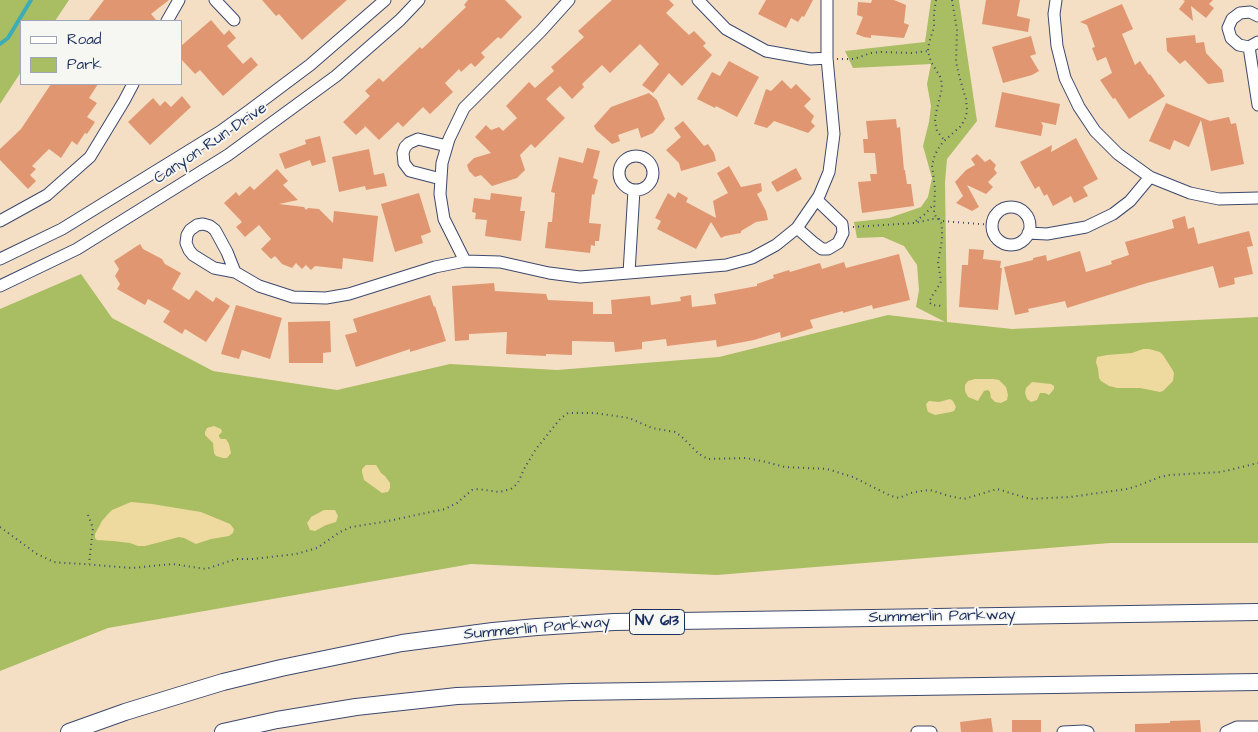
<!DOCTYPE html>
<html>
<head>
<meta charset="utf-8">
<style>
  body { margin:0 }
  #map { position:relative; width:1258px; height:732px; overflow:hidden; background:#f4dfc5; font-family:"Architects Daughter",sans-serif }
  canvas { display:block }
  .legend { position:absolute; left:20px; top:20px; width:162px; height:65px; box-sizing:border-box; background:#f6f6f2; border:1px solid #9ea6b7; margin:0; padding:6px 9px; list-style:none; font-size:15px; color:#1b2f5e }
  .legend li { display:flex; align-items:center; gap:10px; height:25px }
  .legend b { width:25px; border:1px solid #9ea6b7 }
</style>
</head>
<body>
<div id="map">
<canvas width="1258" height="732"></canvas>
<ul class="legend">
<li><b style="height:6px;background:#fff"></b>Road</li>
<li><b style="height:14px;background:#a9bd62"></b>Park</li>
</ul>
</div>
<script>
const context = document.querySelector('canvas').getContext('2d');
context.lineJoin = 'round';
function fill(path, color) { context.fillStyle = color; context.fill(path, 'evenodd'); }
const toPath = rows => new Path2D(rows.map(r => 'M' + r).join(''));
function trace(path, color, width, dash) { context.strokeStyle = color; context.lineWidth = width; context.lineCap = dash ? 'butt' : 'round'; context.setLineDash(dash || []); context.stroke(path); }
function drawText(font, color, halo, rows, align = 'center') {
  context.font = font + ' "Architects Daughter",sans-serif'; context.lineWidth = 4; context.setLineDash([]); context.textBaseline = 'middle'; context.strokeStyle = halo; context.fillStyle = color; for (const [text, x, y, turn = 0] of rows) {
    context.save(); context.translate(x, y); context.rotate((+turn || 0) * Math.PI / 180); context.textAlign = isNaN(turn) ? turn : align; if (halo) context.strokeText(text, 0, 0); context.fillText(text, 0, 0); context.restore();
  }
}
const green = toPath([
  [0,0,69,0,55,21,21,21,21,72,0,104],
  [931,0,959,0,977,121,947,159,945,182,947,322,1012,329,1258,317,1258,543,1110,543,717,575,471,564,108,628,0,671,0,309,81,274,112,318,213,371,337,390,450,364,557,370,719,357,888,315,945,322,916,307,919,290,917,265,904,246,883,237,857,238,854,222,889,218,921,207,928,197,932,178,923,146,929,122,931,106,927,84,931,64,853,68,845,51,925,42]
]);
const sand = toPath([
  [1143,349,1149,349,1160,352,1163,355,1172,369,1174,373,1173,381,1163,391,1160,392,1140,388,1117,388,1109,386,1101,381,1099,378,1098,369,1096,362,1097,357,1107,355,1132,353],
  [975,379,993,379,999,380,1006,387,1008,395,1007,400,1001,403,995,402,991,398,990,392,988,390,984,391,979,399,978,401,968,397,965,391,965,385,968,381],
  [1032,382,1051,384,1054,386,1054,389,1049,395,1045,393,1040,393,1037,400,1031,402,1027,399,1025,393,1026,388],
  [950,399,953,401,956,407,954,411,951,412,935,415,928,412,927,409,926,404,929,401,939,402],
  [214,426,221,429,222,432,219,435,219,437,221,439,226,439,229,444,231,453,227,458,223,458,216,456,214,453,213,443,205,435,205,432,207,428],
  [366,465,376,465,378,468,381,473,385,476,390,483,390,488,388,492,382,493,364,480,362,472,362,469],
  [131,502,152,504,201,512,230,524,234,529,233,533,229,536,211,539,196,544,184,538,179,537,145,546,138,546,130,543,113,541,97,540,95,538,95,534,102,521,108,514,112,510],
  [324,510,335,510,338,516,336,522,326,525,315,531,310,530,307,523,310,519,311,517]
]);
const stream = toPath([
  [0,44,8,38,31,0]
]);
const building = toPath([
  [104,0,169,0,151,14,157,21,88,21],
  [262,0,347,0,302,40,279,14,276,16],
  [468,0,505,0,522,17,501,39,498,37,481,53,485,57,475,67,471,63,461,72,459,69,445,83,453,92,430,114,423,107,403,127,398,122,379,140,364,125,365,127,356,135,343,122,370,96,365,91,379,78,383,82,420,47,422,49,466,7,464,5],
  [612,0,669,0,674,5,666,13,689,35,694,31,706,43,703,46,712,55,682,86,669,73,653,93,642,85,659,64,640,44,610,73,602,65,582,84,584,87,572,99,560,86,546,99,565,118,535,148,531,144,520,155,525,170,517,178,492,186,481,175,475,177,469,171,467,165,474,158,491,153,475,137,486,125,491,130,499,127,503,131,517,118,506,106,529,82,535,88,554,71,551,67,584,37,578,31],
  [766,0,813,0,804,17,802,16,798,22,791,18,786,28,758,14],
  [872,0,894,0,906,5,904,23,909,25,904,38,871,35,871,38,864,37,856,34,863,17,857,15,858,2,871,3],
  [986,0,1020,0,1017,16,1030,19,1028,32,982,24],
  [1183,0,1213,0,1209,4,1214,8,1206,18,1191,6,1193,21,1179,9,1185,1],
  [1122,4,1133,29,1122,34,1135,65,1140,61,1149,75,1150,74,1165,96,1129,119,1115,98,1113,99,1100,80,1112,73,1106,57,1097,61,1092,48,1095,47,1087,25,1080,22],
  [211,20,224,35,229,30,236,38,227,46,243,64,251,57,258,65,223,96,200,70,195,74,181,59,181,46],
  [1195,35,1196,43,1204,42,1206,53,1222,70,1224,82,1208,84,1185,60,1180,64,1167,51,1166,38],
  [1031,36,1036,54,1030,56,1039,71,1032,75,1003,83,992,47],
  [729,61,759,77,737,117,716,106,715,108,697,99,712,72,720,76],
  [782,80,791,89,796,84,811,99,804,106,814,116,811,122,815,126,808,133,774,121,767,128,754,124,766,89,771,91],
  [51,84,98,84,89,98,97,103,87,117,95,122,87,134,85,133,77,145,72,141,61,158,49,149,32,166,36,169,30,175,36,181,28,189,0,160,0,149,21,129],
  [1002,92,1060,104,1056,125,1041,122,1043,126,1041,136,995,127],
  [649,93,657,100,665,119,653,133,641,138,638,128,618,135,620,141,612,144,596,130,594,126,611,107],
  [182,96,191,107,150,145,128,122,153,98,160,106,165,101,171,107],
  [1166,103,1210,121,1229,117,1231,124,1236,123,1244,164,1211,171,1201,120,1189,147,1174,140,1170,150,1149,141],
  [896,119,897,128,900,127,904,170,905,170,907,184,911,184,914,206,862,213,858,182,871,181,870,174,877,174,875,153,864,153,863,139,868,139,866,121],
  [683,121,704,146,708,144,714,153,716,161,681,171,679,163,666,150,681,137,674,128],
  [320,136,326,162,312,166,310,160,285,169,279,154,306,144,305,140],
  [1076,138,1098,179,1083,187,1088,196,1074,203,1071,196,1053,206,1047,194,1044,196,1039,186,1035,189,1020,162,1052,145,1051,152],
  [587,148,600,151,593,178,598,180,594,195,592,194,589,223,601,224,599,241,595,241,595,246,591,245,590,253,545,248,548,222,552,222,555,193,551,192,559,157,583,163],
  [369,149,374,175,384,173,387,186,366,190,365,186,339,192,332,157],
  [977,154,985,162,990,159,996,165,994,169,997,173,988,182,993,187,986,194,967,185,979,207,972,211,956,203,963,196,955,182,966,170,975,165,971,159],
  [729,166,741,187,761,183,762,191,757,194,766,211,768,220,756,222,741,231,741,233,725,236,721,238,711,222,696,249,657,229,661,221,655,218,668,193,675,198,678,192,688,198,686,202,716,218,713,201,728,193,717,173],
  [796,168,802,179,777,192,771,182],
  [277,169,288,181,283,185,298,200,279,204,304,207,306,210,308,208,319,209,333,223,334,211,378,216,373,262,343,258,342,269,315,266,311,270,306,265,302,269,296,263,292,268,282,264,275,256,271,259,261,249,271,239,259,225,245,237,236,227,242,222,224,203,236,192,239,196,250,186,254,190],
  [419,193,431,232,421,236,423,243,395,252,381,204],
  [491,193,522,197,520,211,525,211,521,241,485,236,487,220,475,219,476,213,472,212,474,198,490,200],
  [1185,216,1188,229,1194,227,1198,244,1249,231,1253,246,1247,247,1253,274,1234,278,1235,284,1219,288,1213,266,1147,283,1067,308,1065,301,1028,309,1029,312,1015,315,1004,267,1033,260,1033,258,1046,255,1047,261,1080,251,1086,272,1112,264,1111,261,1129,255,1125,242,1174,228,1172,220],
  [140,244,143,249,162,259,165,264,181,273,172,289,189,300,196,290,213,302,216,297,230,306,206,342,185,329,182,334,163,322,170,311,148,299,145,305,117,289,120,284,115,276,119,269,114,261],
  [969,249,984,250,983,259,1001,261,1000,268,1002,268,998,310,959,307,962,265,968,265],
  [899,254,910,300,873,309,872,305,843,313,843,311,810,320,813,328,781,338,780,332,754,340,717,347,716,340,667,346,666,339,642,342,642,349,615,352,614,342,572,341,572,355,546,354,546,356,506,354,507,332,469,334,469,340,455,341,452,286,494,283,495,291,546,294,548,300,593,302,593,314,612,314,611,300,650,296,651,305,681,301,680,297,691,295,692,307,716,304,714,294,757,286,757,284,774,278,773,275,789,270,790,272,820,263,822,269,844,262,846,268],
  [430,295,434,307,435,306,446,341,410,352,410,349,356,367,345,335,357,332,353,319],
  [236,305,282,318,270,359,242,350,239,359,221,354],
  [330,321,331,352,323,353,323,363,289,363,288,322],
  [991,718,993,732,961,732,960,722],
  [1012,720,1041,720,1041,732,1012,732],
  [1200,720,1201,732,1135,732,1135,724,1170,723,1170,721]
]);
const path = toPath([
  [936,0,934,13,934,27,929,43,928,51,931,62,941,78,942,88,936,113,935,121,937,131,944,140],
  [952,0,957,30,956,62,960,79,966,99,967,110,966,117,961,126,943,142,938,149,935,155,932,165,935,189,934,213,936,217,942,221,992,225],
  [837,59,854,59,871,53,881,52,913,53,928,51],
  [916,221,925,214,934,204],
  [853,227,914,223,933,219,938,219,941,223,942,229,942,240,938,262,941,281,940,284,932,296,929,302,932,305,943,306],
  [88,515,93,528,89,564],
  [0,527,37,554,54,562,63,563,83,564,132,568,173,564,206,569,236,559,253,559,296,554,317,548,340,532,351,527,383,522,445,509,457,503,472,490,478,489,499,492,511,489,518,483,524,469,536,449,560,419,568,413,595,413,629,418,652,428,675,432,681,436,699,454,708,459,746,458,766,462,785,467,827,469,853,477,891,496,899,498,911,493,921,491,930,490,949,496,964,499,997,489,1030,499,1070,497,1127,489,1137,486,1160,477,1170,475,1221,472,1258,463]
]);
const minor = toPath([
  [215,0,234,20],
  [698,0,726,29,766,51,811,59,827,58],
  [1056,0,1054,14,1057,46,1065,78,1079,107,1095,131,1118,154,1150,177,1190,193,1219,199,1258,198],
  [1258,16,1250,12,1240,13,1232,19,1228,28,1231,38,1239,45,1249,47,1258,42],
  [167,21,179,0],
  [1249,47,1258,105],
  '619 173a17 17 0 1 1 34 0a17 17 0 1 1-34 0Z',
  [441,179,410,171,404,163,403,153,405,147,409,143,418,139,447,146],
  '992 226a19 19 0 1 1 38 0a19 19 0 1 1-38 0Z',
  [0,221,47,195,90,157,124,101,133,84],
  [797,228,814,243,822,249,828,249,838,243,843,233,842,224,817,200],
  [1028,233,1047,234,1086,227,1113,214,1130,201,1150,177],
  [0,259,62,229,221,131,250,110,310,65,385,0],
  [465,261,444,219,440,194,442,163,449,139,464,108,541,31,569,0],
  [235,272,227,252,215,230,210,226,203,224,197,225,190,230,187,235,186,243,189,250,193,255,214,268,235,272,259,286,293,297,326,298,349,294,435,267,465,261,500,262,549,273,580,277,726,265,752,258,776,245,797,228,819,196,829,172,834,134,827,58,827,0],
  [629,273,634,190],
  [0,286,77,249,228,155,336,76,400,20,419,0],
  [917,732,931,732],
  [1063,732,1084,731,1088,732],
  [1226,732,1237,727,1258,727]
]);
const highway = toPath([
  [69,732,125,712,177,696,223,682,281,668,402,643,493,631,537,627,614,622,1258,612],
  [223,732,277,720,356,707,457,696,572,692,1258,682]
]);
const shields = [
  [657,622,55]
];
const shieldNames = [
  ["NV 613",657,622]
];
const streetNames = [
  ["Canyon Run Drive",211,144,-34],
  ["Summerlin Parkway",942,617,-1],
  ["Summerlin Parkway",537,629,-5]
];
fill(green, '#a9bd62');
fill(sand, '#eeda9e');
trace(stream, '#3cadb7', 4);
fill(building, '#e09771');
trace(minor, '#3c496d', 13);
trace(highway, '#3c496d', 18);
trace(path, '#3c496d', 2, [1, 4]);
trace(minor, '#fff', 11);
trace(highway, '#fff', 16);
for (const [x, y, w] of shields) { const box = new Path2D(); box.roundRect(x - w / 2, y - 12.5, w, 25, 4); context.fillStyle = '#f6f6f2'; context.fill(box); trace(box, '#1b2f5e', 1); }
drawText('bold 15px', '#1b2f5e', null, shieldNames);
drawText('16px', '#1b2f5e', '#f6f6f2', streetNames);
</script>
</body>
</html>
